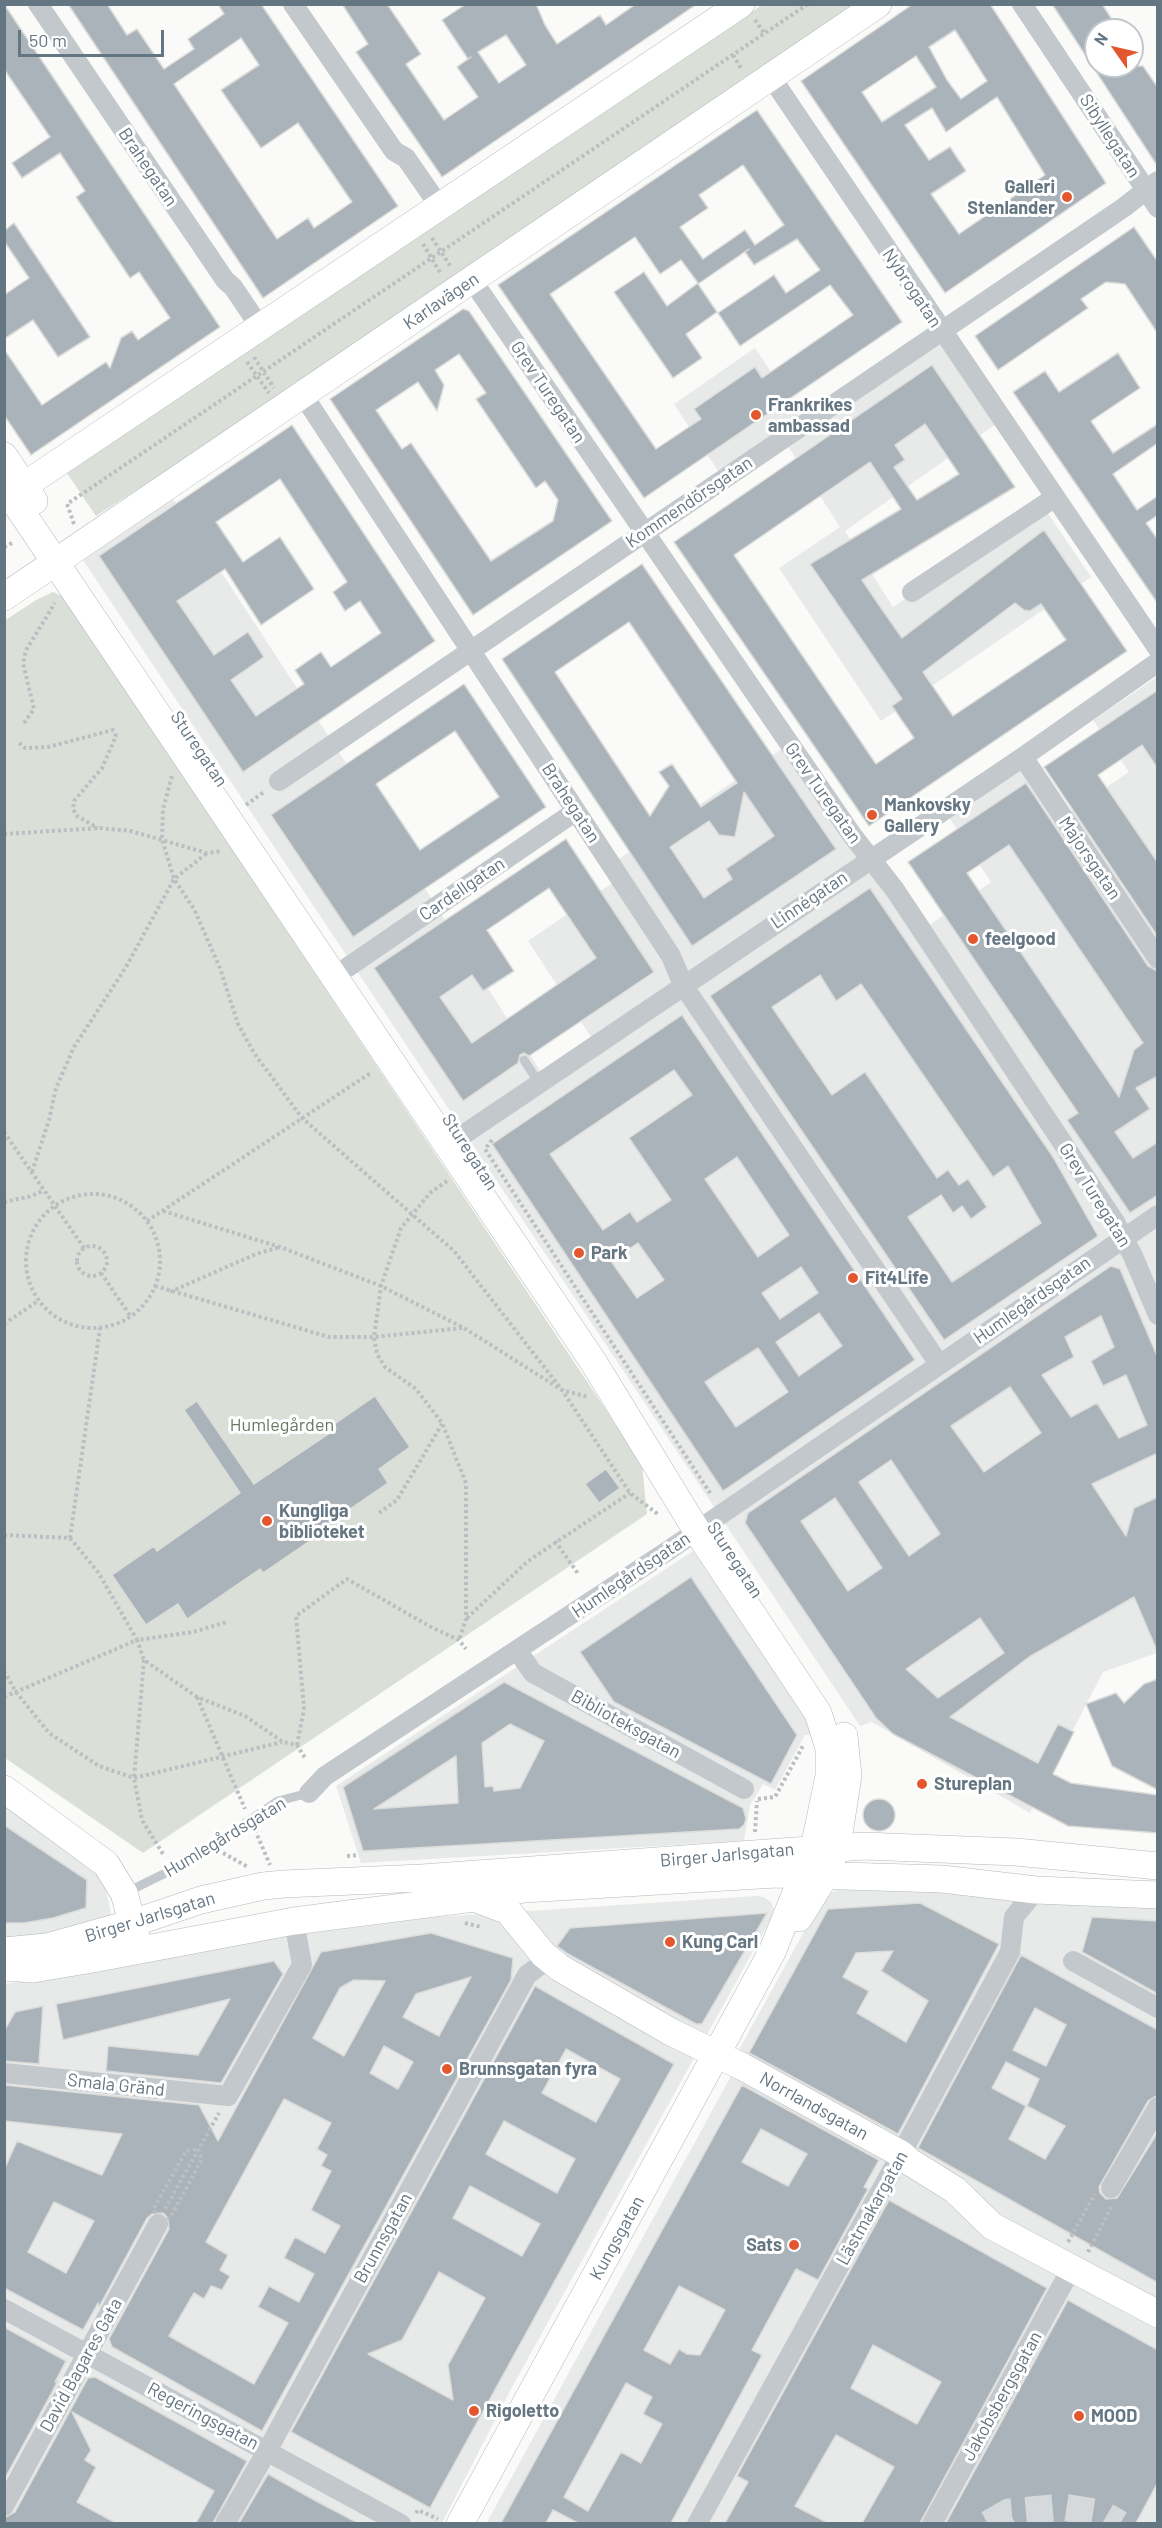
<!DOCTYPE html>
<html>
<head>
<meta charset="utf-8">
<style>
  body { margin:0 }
  #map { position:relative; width:1162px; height:2528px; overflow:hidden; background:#fafaf8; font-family:Barlow,sans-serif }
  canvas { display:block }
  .frame { position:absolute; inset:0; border:6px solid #657683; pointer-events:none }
  .north { position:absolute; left:1084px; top:18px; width:60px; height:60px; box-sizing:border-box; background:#fff; border:2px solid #c1c8cd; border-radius:50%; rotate:304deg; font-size:16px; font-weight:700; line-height:24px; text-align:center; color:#657683 }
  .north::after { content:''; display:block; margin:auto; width:21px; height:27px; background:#e4572e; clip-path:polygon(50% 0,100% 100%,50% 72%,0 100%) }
  .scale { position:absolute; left:18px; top:30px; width:146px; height:27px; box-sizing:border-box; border:3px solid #657683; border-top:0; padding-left:8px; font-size:18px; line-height:21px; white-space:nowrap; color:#657683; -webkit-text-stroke:4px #fff; paint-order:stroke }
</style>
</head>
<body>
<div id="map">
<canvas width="1162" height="2528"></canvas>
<div class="frame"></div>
<div class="north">N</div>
<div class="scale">50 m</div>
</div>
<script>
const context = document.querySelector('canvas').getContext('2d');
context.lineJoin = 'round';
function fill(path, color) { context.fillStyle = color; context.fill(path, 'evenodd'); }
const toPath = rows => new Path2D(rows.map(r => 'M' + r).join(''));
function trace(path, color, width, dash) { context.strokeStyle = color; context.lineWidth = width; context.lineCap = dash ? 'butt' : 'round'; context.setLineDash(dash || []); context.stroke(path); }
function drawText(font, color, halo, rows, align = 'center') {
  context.font = font + ' Barlow,sans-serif'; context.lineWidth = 6; context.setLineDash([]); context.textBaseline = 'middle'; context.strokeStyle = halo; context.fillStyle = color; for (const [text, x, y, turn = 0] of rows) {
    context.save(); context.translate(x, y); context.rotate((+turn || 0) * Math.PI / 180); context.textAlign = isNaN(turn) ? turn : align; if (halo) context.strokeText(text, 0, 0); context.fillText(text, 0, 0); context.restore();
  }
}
const built = toPath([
  [944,331,1003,419,845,531,893,607,1043,506,1091,577,881,721,779,568,840,527,784,440,724,480,674,404,755,348,806,424],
  [170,494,337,749,544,1077,595,1043,528,941,621,877,613,863,792,742,921,931,991,882,945,811,1025,757,1065,815,1129,772,1093,720,1157,677,1157,1653,1103,1672,1030,1813,872,1722,860,1726,81,557],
  [693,1551,810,1721,814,1735,805,1735,775,1790,763,1784,750,1805,744,1841,361,1863,336,1786],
  [4,1805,103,1875,111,1914,105,1923,46,1940,5,1941],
  [837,1890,943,1891,1157,1908,1157,2523,486,2524,730,2078,740,2048,823,1897],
  [757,1896,764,1897,771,1902,774,1909,772,1917,511,2389,442,2523,5,2524,5,1984,249,1941,436,1917]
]);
const green = toPath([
  [762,5,856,5,225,433,96,516,67,473],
  [53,592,64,597,642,1464,647,1514,143,1853,5,1758,4,621,36,600]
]);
const building = toPath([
  [4,4,220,327,31,455,4,415,4,349,42,405,106,362,110,368,121,338,132,331,138,340,170,318,139,272,130,278,76,197,85,191,60,153,22,178,12,163,50,137,4,69,4,4],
  [68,4,107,4,127,35,137,29,164,69,194,49,188,39,224,14,218,4,261,4,398,206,263,298,68,4],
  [241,38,259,65,221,90,252,135,261,148,298,123,352,202,314,228,308,218,277,239,174,84,241,38],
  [342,4,387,4,421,54,406,64,444,120,478,97,457,67,471,57,468,59,442,20,466,4,536,4,545,25,557,44,600,15,606,25,636,4,697,4,442,177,356,52,368,44,342,4],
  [506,35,526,65,499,83,478,52,506,35],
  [913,4,990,4,1106,183,945,293,801,81,913,4],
  [955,30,987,81,961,99,947,80,929,47,955,30],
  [916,56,936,87,882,122,862,92,916,56],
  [997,97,1045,175,959,234,931,194,966,171,950,147,929,160,905,125,932,108,946,132,997,97],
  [1052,4,1102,4,1119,30,1096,30,1096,66,1143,66,1158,88,1158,167,1052,4],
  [757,110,902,322,644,498,498,285,757,110],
  [743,165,784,225,755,245,745,230,703,259,680,227,708,208,699,195,743,165],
  [635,237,660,274,681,260,698,283,667,306,644,272,614,292,673,378,702,358,686,334,717,312,698,284,749,249,745,252,754,265,797,239,820,270,786,293,774,275,718,313,740,346,830,285,853,315,762,378,755,367,694,409,701,419,656,449,550,294,635,237],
  [14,223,90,337,58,357,33,320,4,339,4,295,29,278,4,241,4,231,14,223],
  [1134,227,1158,262,1158,334,1125,284,1106,282,1081,299,1088,308,998,370,975,336,1134,227],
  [463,309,469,311,612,521,473,615,330,399,463,309],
  [459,354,486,393,476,399,536,488,545,481,558,500,553,521,491,561,411,443,402,449,376,410,418,382,437,411,444,385,435,370,459,354],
  [1118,353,1140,388,1091,421,1113,453,1158,424,1158,443,1113,474,1137,510,1158,496,1158,515,1146,523,1158,540,1158,604,1013,392,1045,371,1059,392,1118,353],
  [932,365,1015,487,862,580,881,608,902,638,1044,530,1127,651,869,826,674,542,932,365],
  [925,424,959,474,917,500,894,467,905,460,895,445,925,424],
  [870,462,901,509,810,564,902,699,892,706,914,738,876,764,734,555,870,462],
  [1015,603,1024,610,1030,611,1041,604,1066,640,953,716,923,672,1015,603],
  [292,425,435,641,243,772,99,556,292,425],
  [280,479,347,582,333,592,345,611,360,601,381,633,331,667,321,652,295,670,304,684,256,716,231,680,264,657,248,632,214,655,177,601,225,569,261,625,314,589,280,537,243,562,216,522,280,479],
  [642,564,836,849,692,946,502,659,642,564],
  [629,622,737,783,701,807,672,764,659,772,669,786,650,816,555,672,629,622],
  [744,792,774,836,726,869,732,879,704,898,670,847,709,821,719,835,735,837,744,792],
  [464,684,546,807,353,937,271,815,464,684],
  [455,731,499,797,420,850,376,784,455,731],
  [1158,690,1158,769,1142,745,1098,775,1158,863,1158,937,1044,767,1158,690],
  [1026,783,1148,966,1158,971,1158,1076,1136,1088,1150,1109,1115,1132,1133,1158,1158,1142,1158,1195,1130,1213,1067,1120,1078,1113,908,862,1026,783],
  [1009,845,1143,1043,1134,1050,1119,1097,967,873,1009,845],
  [566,839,654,972,529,1056,524,1053,520,1055,518,1063,463,1101,374,968,566,839],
  [549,888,596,958,472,1043,440,997,472,975,483,991,514,971,487,930,549,888],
  [870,888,1053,1157,1098,1236,944,1340,710,996,870,888],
  [820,975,836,1001,861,984,993,1177,1008,1166,1041,1223,952,1282,908,1217,941,1195,953,1213,962,1206,971,1219,987,1207,968,1179,959,1185,948,1170,937,1178,865,1072,832,1095,772,1007,820,975],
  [682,1015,915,1360,723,1491,492,1144,682,1015],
  [674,1070,692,1095,629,1138,671,1200,637,1222,630,1212,603,1230,550,1154,674,1070],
  [737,1157,789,1235,758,1257,705,1179,737,1157],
  [638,1243,664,1280,637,1298,611,1261,638,1243],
  [801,1267,818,1293,780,1319,762,1293,801,1267],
  [819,1313,842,1346,799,1376,776,1342,819,1313],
  [758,1348,788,1392,736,1427,705,1382,758,1348],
  [1111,1266,1120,1269,1158,1358,1158,1453,1092,1484,1126,1536,1134,1508,1158,1497,1158,1653,1134,1597,1029,1657,950,1717,1038,1763,1058,1724,1074,1732,1053,1774,1071,1783,1158,1795,1158,1833,1068,1826,893,1734,876,1718,745,1523,748,1513,1111,1266],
  [1101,1316,1114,1347,1091,1361,1103,1386,1126,1375,1147,1425,1119,1438,1097,1403,1071,1417,1042,1375,1074,1357,1065,1337,1101,1316],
  [1010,1387,1041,1433,984,1472,951,1426,1010,1387],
  [891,1460,940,1534,909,1556,859,1482,891,1460],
  [835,1498,882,1568,848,1591,801,1521,835,1498],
  [980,1618,1004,1653,938,1698,906,1669,980,1618],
  [375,1396,410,1447,379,1469,388,1483,315,1533,317,1536,263,1573,260,1569,187,1619,178,1604,146,1625,112,1575,154,1546,157,1551,240,1493,184,1410,197,1401,254,1484,336,1429,333,1425,375,1396],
  [606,1469,620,1488,599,1503,585,1484,606,1469],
  [691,1577,797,1735,771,1784,614,1702,580,1652,691,1577],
  [1158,1679,1158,1790,1112,1766,1086,1704,1116,1693,1124,1703,1144,1684,1158,1679],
  [504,1682,743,1808,746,1819,744,1825,739,1829,363,1851,343,1787,504,1682],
  [510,1724,544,1741,520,1788,494,1791,493,1786,485,1787,482,1743,510,1724],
  [456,1756,458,1803,374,1809,456,1756],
  '863 1815a16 16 0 1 1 32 0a16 16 0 1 1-32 0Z',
  [4,1825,87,1880,86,1908,53,1918,24,1923,4,1923,4,1825],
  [920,1903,999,1944,898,2134,749,2053,828,1909,920,1903],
  [893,1951,881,1971,928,2001,906,2042,857,2013,869,1991,843,1977,856,1953,893,1951],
  [767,1913,702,2024,696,2024,568,1954,557,1946,570,1928,767,1913],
  [1092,1917,1158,1921,1158,1994,1082,1952,1092,1917],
  [431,1933,513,1958,511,1980,262,2431,112,2347,109,2339,169,2229,168,2218,163,2213,152,2214,147,2218,99,2307,98,2303,83,2330,4,2288,4,2170,17,2141,102,2175,122,2134,4,2121,4,2085,199,2105,218,2141,321,1952,431,1933],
  [471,1977,439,2036,403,2017,416,1994,471,1977],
  [354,1980,385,1981,344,2056,313,2038,340,1988,354,1980],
  [384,2046,413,2062,398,2089,370,2073,384,2046],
  [284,2099,331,2123,317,2149,327,2155,321,2166,331,2171,311,2210,340,2226,325,2253,295,2237,284,2258,314,2274,299,2302,269,2286,258,2307,288,2323,254,2384,169,2336,194,2293,204,2299,211,2286,222,2290,230,2276,220,2270,228,2255,206,2242,284,2099],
  [54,2202,94,2221,66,2273,28,2252,54,2202],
  [1021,1955,1158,2030,1158,2095,1148,2101,1099,2187,1100,2193,1106,2199,1117,2198,1158,2132,1158,2283,918,2148,1021,1955],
  [1035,2008,1066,2025,1046,2066,1013,2050,1035,2008],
  [1006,2062,1039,2079,1027,2106,1065,2126,1045,2159,1009,2139,1026,2106,992,2088,1006,2062],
  [274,1961,283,1974,221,2083,106,2071,108,2046,198,2055,230,1999,63,2040,56,2004,274,1961],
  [535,1986,674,2064,430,2508,291,2432,535,1986],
  [566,2049,620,2079,596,2122,542,2093,566,2049],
  [504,2121,575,2159,557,2193,486,2154,504,2121],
  [470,2186,540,2224,522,2256,453,2218,470,2186],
  [439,2272,485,2298,448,2365,453,2400,368,2354,402,2340,439,2272],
  [43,2006,39,2064,4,2061,4,2031,15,2012,43,2006],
  [742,2085,879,2160,864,2187,868,2189,818,2280,796,2269,752,2350,762,2355,671,2523,578,2523,553,2510,546,2523,501,2523,742,2085],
  [761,2129,807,2154,788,2186,742,2162,761,2129],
  [679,2286,725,2310,700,2355,687,2354,679,2349,670,2364,644,2350,679,2286],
  [626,2383,652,2397,643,2414,662,2424,641,2463,621,2452,588,2511,564,2497,626,2383],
  [889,2200,1047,2288,920,2523,862,2523,894,2467,836,2435,795,2506,828,2523,725,2523,748,2482,737,2476,889,2200],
  [873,2345,941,2382,917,2424,851,2388,873,2345],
  [1068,2300,1158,2350,1158,2482,1136,2523,946,2523,1068,2300],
  [4,2327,66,2361,55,2382,58,2381,4,2480,4,2327],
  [95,2377,247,2461,213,2523,196,2523,214,2491,72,2412,91,2450,85,2460,96,2467,77,2502,116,2523,4,2523,4,2518,15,2512,88,2378,95,2377],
  [268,2474,316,2501,358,2523,239,2523,268,2474]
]);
const secondaryTunnel = toPath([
  [988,2524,1009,2512,1063,2507,1101,2513,1120,2524]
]);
const path = toPath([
  [755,20,765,34],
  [733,55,742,70],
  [432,238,451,267],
  [423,244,441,274],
  [254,357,274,388],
  [247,362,269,393],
  [74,524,67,504,808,4],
  [4,547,14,542],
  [24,723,34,709,23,663,26,650,55,603],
  [19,743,25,748,48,747,113,730,116,736,102,768,74,801,73,809,77,816,98,828],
  [172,776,163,809,162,839,174,879,194,909,220,968,238,1024,254,1053,302,1118,454,1251,562,1390,630,1493,659,1515],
  [246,805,264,792],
  [4,834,99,828,131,831,207,853,222,851],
  [4,1132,84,1248],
  [492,1140,485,1149,710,1493],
  [32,1172,49,1120,56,1088,74,1047,126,967,174,879,207,853],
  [447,1181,430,1193,401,1228,381,1286,374,1337,377,1354,385,1367,416,1389,442,1423,466,1483,466,1619,459,1640],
  '26 1261a67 67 0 1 1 134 0a67 67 0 1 1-134 0Z',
  [4,1202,32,1196,44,1190],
  [163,1211,280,1247,381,1286,464,1328,562,1390,588,1397],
  [147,1221,372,1072],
  '77 1261a15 15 0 1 1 30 0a15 15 0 1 1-30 0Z',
  [101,1273,131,1317],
  [155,1286,329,1337,374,1337,463,1328],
  [170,1292,256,1254,280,1247],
  [4,1324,38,1301],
  [379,1513,397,1500,442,1424],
  [4,1535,70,1538,100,1328],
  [70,1538,98,1572,137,1640,193,1632,227,1622],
  [555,1541,579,1575],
  [467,1618,528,1561,630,1493],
  [144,1660,134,1778,142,1820,163,1854],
  [4,1671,16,1692,49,1733,99,1766,134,1778,282,1742],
  [4,1697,137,1640,144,1660,197,1697,245,1716,283,1742,297,1745,305,1758],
  [197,1697,245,1809],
  [297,1745,304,1709,296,1616,347,1579,431,1627,459,1640,466,1649],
  [758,1799,775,1797,804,1744],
  [255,1830,270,1865],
  [755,1832,757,1801],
  [223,1853,248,1867],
  [347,1856,359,1855],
  [465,1923,481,1927],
  [198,2149,202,2159,170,2218,158,2224,154,2208,186,2151,198,2149],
  [165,2209,219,2113],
  [1068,2242,1095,2194],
  [1088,2252,1112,2206],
  [416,2513,418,2510,438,2519]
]);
const lane = toPath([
  [524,1060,539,1083],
  [125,1893,188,1862,278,1801,309,1793]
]);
const street = toPath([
  [38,4,225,280,233,287,260,327],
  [293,4,394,151,406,158,440,207],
  [1022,4,1158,208],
  [771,77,1158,649],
  [472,280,852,835,895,890,1115,1222,1133,1256,1158,1315],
  [303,395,671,956,683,985,939,1364],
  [912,592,1054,498],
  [1023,757,1158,959],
  [279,781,1123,208,1158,181],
  [348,967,576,811],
  [460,1137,1023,757,1158,662],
  [517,1650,533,1673,744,1789],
  [309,1793,325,1776,669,1550,1158,1215],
  [1073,1961,1158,2008],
  [4,2073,228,2096,302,1965,294,1921],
  [1111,2188,1158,2107],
  [4,2309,401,2524],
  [4,2506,158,2224],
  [225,2524,267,2451,527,1975,548,1959],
  [697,2524,901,2154,1010,1952,1014,1917,1036,1890],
  [932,2524,1071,2269]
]);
const secondary = toPath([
  [4,456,34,501],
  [4,486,594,1363,697,1531,818,1713,829,1748,829,1776,814,1848,772,1952,460,2524],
  [10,495,741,4],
  [4,597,878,4],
  [4,1789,106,1864,124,1893,137,1940],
  [474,1898,508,1911,543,1954,560,1968,671,2032,743,2067,901,2154,910,2162,955,2190,992,2226,1158,2314],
  [799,1918,825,1876,837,1846,848,1776,844,1736],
  [4,1951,47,1947,133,1923,201,1900,263,1886,284,1884,422,1878,864,1846,1016,1852,1158,1866],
  [4,1967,33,1969,98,1958,294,1921,474,1898,524,1889,776,1874,942,1879,1036,1890,1158,1895]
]);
const markers = [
  [1067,197,6,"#e4572e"],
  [756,415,6,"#e4572e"],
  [872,815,6,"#e4572e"],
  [973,939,6,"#e4572e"],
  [579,1253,6,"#e4572e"],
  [853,1278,6,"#e4572e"],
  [267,1521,6,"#e4572e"],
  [922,1784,6,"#e4572e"],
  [670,1942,6,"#e4572e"],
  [447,2069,6,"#e4572e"],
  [794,2245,6,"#e4572e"],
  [474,2411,6,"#e4572e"],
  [1079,2416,6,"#e4572e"]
];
const streetNames = [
  ["Sibyllegatan",1110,136,57],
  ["Brahegatan",148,167,56],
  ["Nybrogatan",912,288,56],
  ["Karlavägen",441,301,-34],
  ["Grev Turegatan",548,392,56],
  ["Kommendörsgatan",689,502,-34],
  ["Sturegatan",199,749,56],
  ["Grev Turegatan",823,793,55],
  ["Brahegatan",571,803,57],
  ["Majorsgatan",1090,858,56],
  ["Cardellgatan",462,889,-34],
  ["Linnégatan",809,900,-34],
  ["Sturegatan",470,1152,57],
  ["Grev Turegatan",1095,1195,58],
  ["Humlegårdsgatan",1032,1300,-35],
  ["Sturegatan",735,1560,57],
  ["Humlegårdsgatan",631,1575,-34],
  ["Biblioteksgatan",626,1724,29],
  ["Humlegårdsgatan",225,1837,-31],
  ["Birger Jarlsgatan",727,1855,-5],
  ["Birger Jarlsgatan",150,1917,-17],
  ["Smala Gränd",116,2085,6],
  ["Norrlandsgatan",814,2106,29],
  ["Lästmakargatan",872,2208,-61],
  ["Brunnsgatan",383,2238,-61],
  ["Kungsgatan",617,2238,-61],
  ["David Bagares Gata",81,2365,-61],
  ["Jakobsbergsgatan",1002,2396,-61],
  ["Regeringsgatan",203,2416,28]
];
const poiNames = [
  ["Galleri",1055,187,"right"],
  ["Stenlander",1055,208,"right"],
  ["Frankrikes",768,405],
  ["ambassad",768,426],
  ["Mankovsky",884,805],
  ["Gallery",884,826],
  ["feelgood",985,939],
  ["Park",591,1253],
  ["Fit4Life",865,1278],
  ["Kungliga",279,1511],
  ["biblioteket",279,1532],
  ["Stureplan",934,1784],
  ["Kung Carl",682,1942],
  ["Brunnsgatan fyra",459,2069],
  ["Sats",782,2245,"right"],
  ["Rigoletto",486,2411],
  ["MOOD",1091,2416]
];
const parkNames = [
  ["Humlegården",282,1425]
];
fill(built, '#e8e9e9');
fill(green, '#dadfd7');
fill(building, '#aab3b9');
trace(building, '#dcdcda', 1.5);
trace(secondaryTunnel, '#d5d9db', 27, [27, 14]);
trace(secondary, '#b3babf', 28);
trace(path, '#bbbfc2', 4, [3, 3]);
trace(lane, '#c3c8cc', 9);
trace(street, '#c3c8cc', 20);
trace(secondary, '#fff', 27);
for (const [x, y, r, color] of markers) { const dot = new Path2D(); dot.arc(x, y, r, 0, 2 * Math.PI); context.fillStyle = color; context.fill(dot); trace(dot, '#fff', 2); }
drawText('18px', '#657683', '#fff', streetNames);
drawText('bold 18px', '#657683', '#fff', poiNames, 'left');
drawText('18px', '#687a64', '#fff', parkNames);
</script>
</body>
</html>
